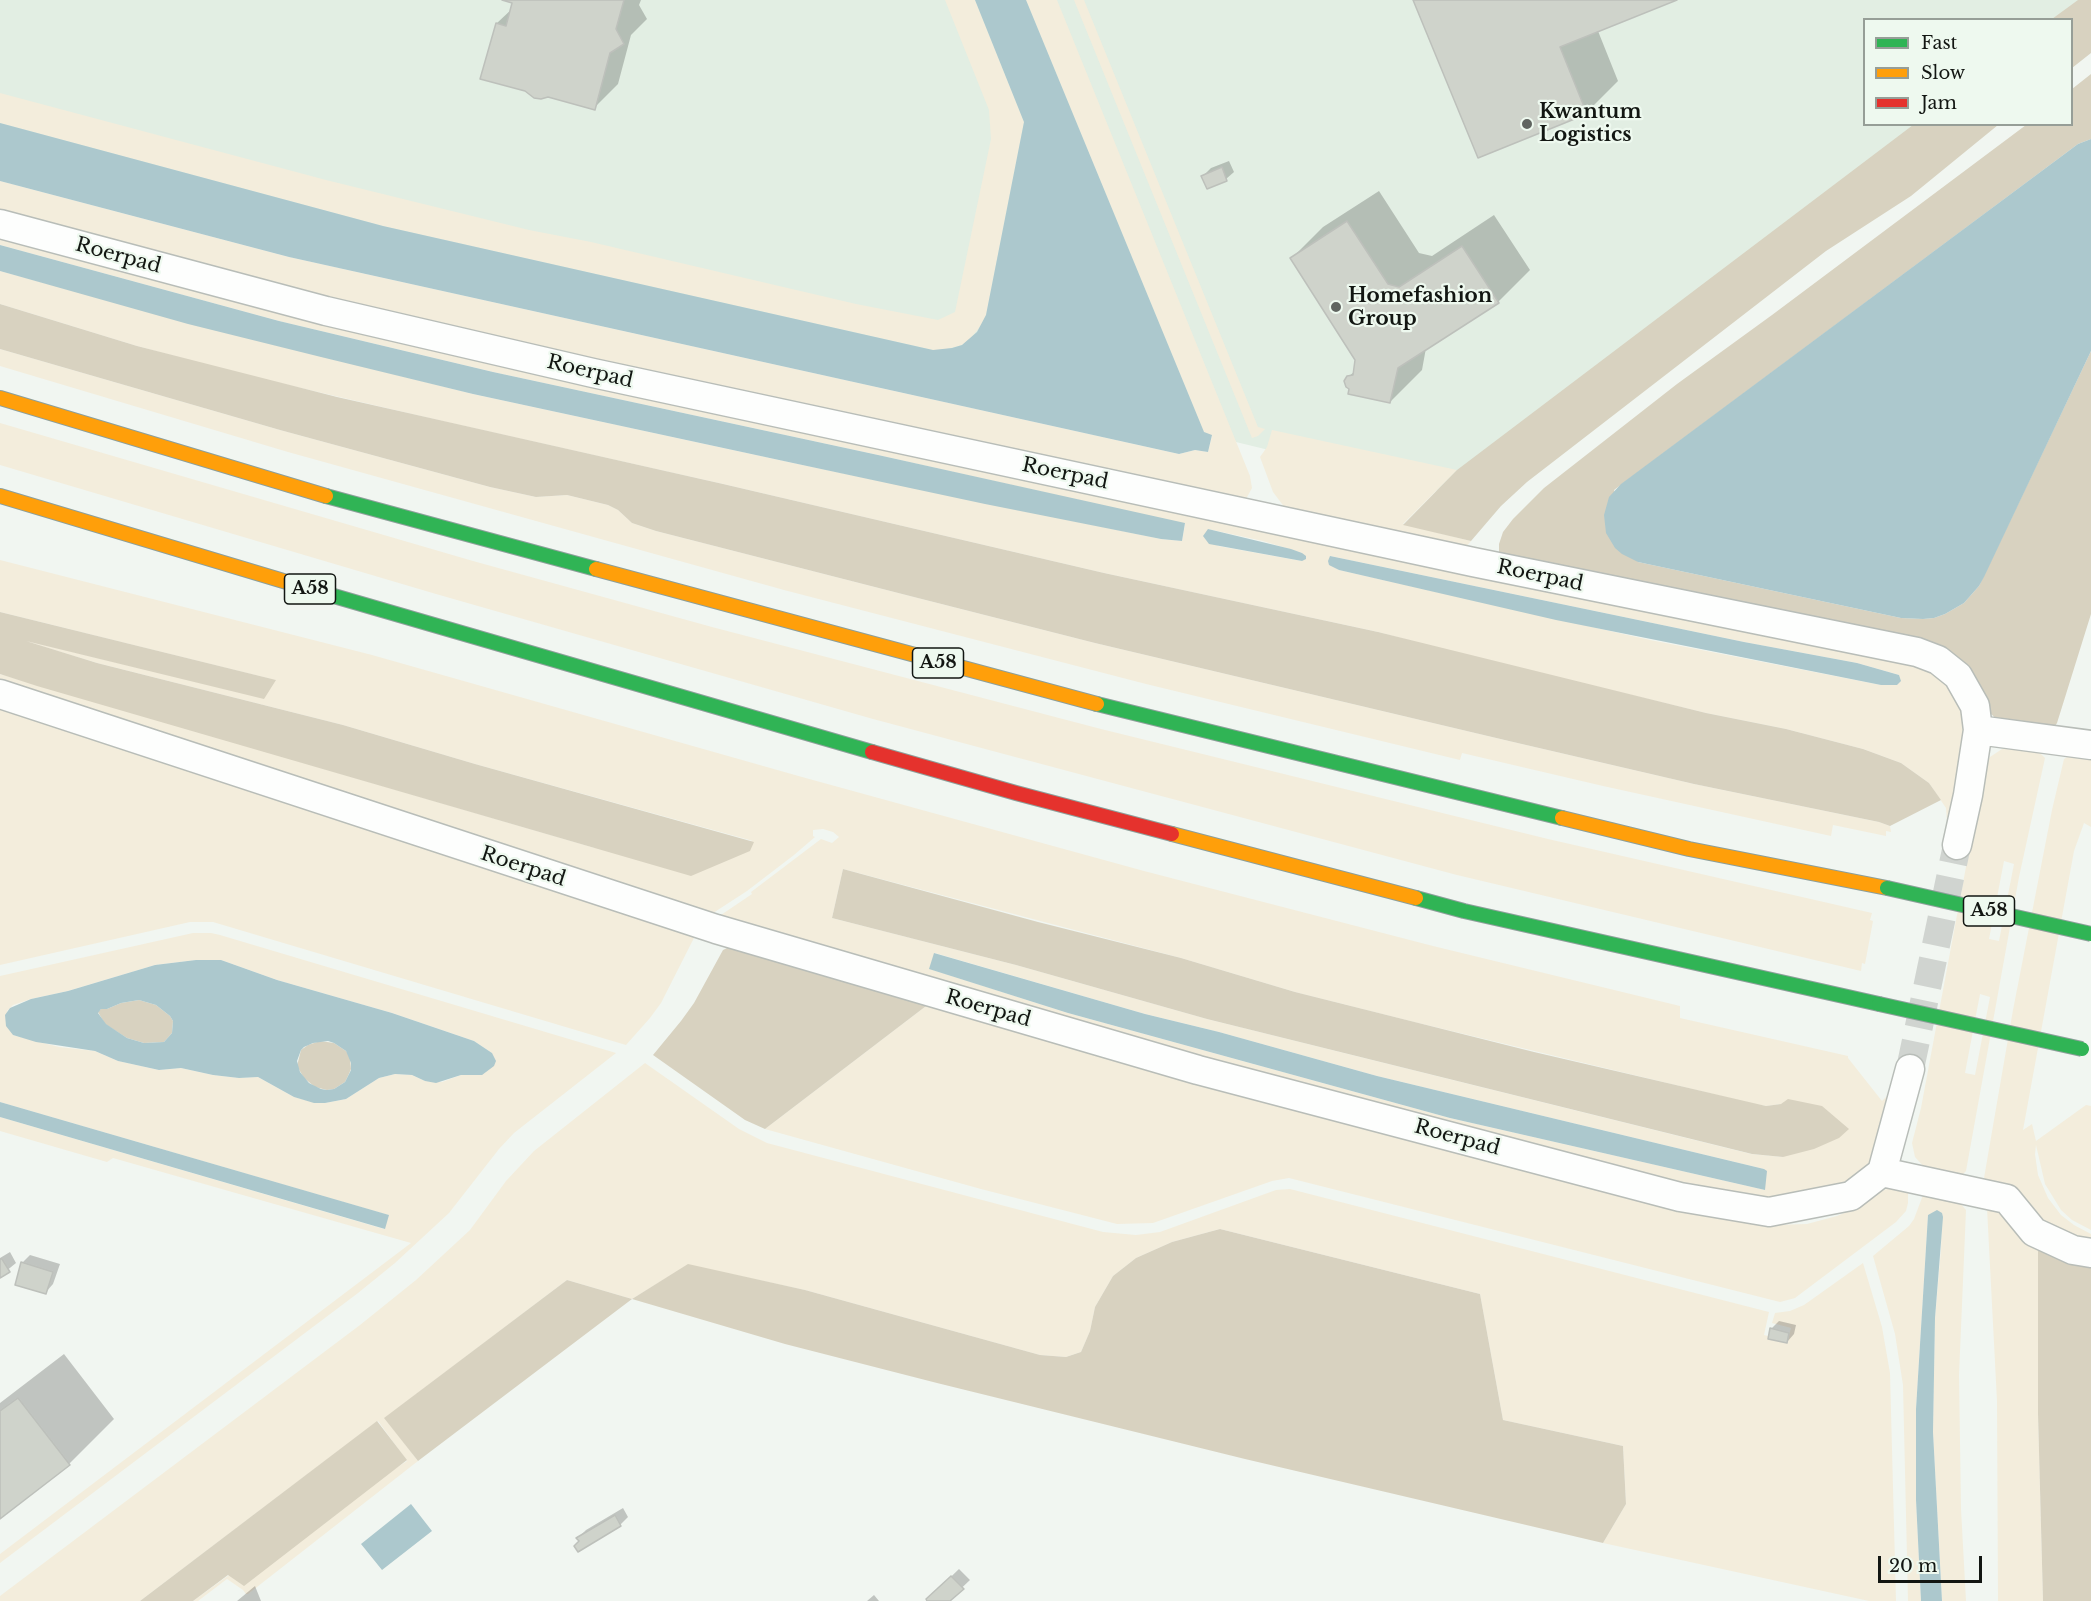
<!DOCTYPE html>
<html>
<head>
<meta charset="utf-8">
<style>
  body { margin:0 }
  #map { position:relative; width:2091px; height:1601px; overflow:hidden; background:#f1f6f1; font-family:"Libre Baskerville",serif }
  canvas { display:block }
  .legend { position:absolute; left:1863px; top:18px; width:210px; height:108px; box-sizing:border-box; background:#eef9ef; border:2px solid #969e97; margin:0; padding:8px 10px; list-style:none; font-size:18px; color:#121612 }
  .legend li { display:flex; align-items:center; gap:12px; height:30px }
  .legend b { width:30px; border:2px solid #969e97 }
  .scale { position:absolute; left:1878px; top:1556px; width:104px; height:27px; box-sizing:border-box; border:3px solid #121612; border-top:0; padding-left:8px; font-size:18px; line-height:21px; white-space:nowrap; color:#121612; -webkit-text-stroke:4px #eef9ef; paint-order:stroke }
</style>
</head>
<body>
<div id="map">
<canvas width="2091" height="1601"></canvas>
<ul class="legend">
<li><b style="height:8px;background:#30b455"></b>Fast</li>
<li><b style="height:8px;background:#ff9f0a"></b>Slow</li>
<li><b style="height:8px;background:#e5322d"></b>Jam</li>
</ul>
<div class="scale">20 m</div>
</div>
<script>
const context = document.querySelector('canvas').getContext('2d');
context.lineJoin = 'round';
function fill(path, color) { context.fillStyle = color; context.fill(path, 'evenodd'); }
const toPath = rows => new Path2D(rows.map(r => 'M' + r).join(''));
function trace(path, color, width, dash) { context.strokeStyle = color; context.lineWidth = width; context.lineCap = dash ? 'butt' : 'round'; context.setLineDash(dash || []); context.stroke(path); }
function drawText(font, color, halo, rows, align = 'center') {
  context.font = font + ' "Libre Baskerville",serif'; context.lineWidth = 4.5; context.setLineDash([]); context.textBaseline = 'middle'; context.strokeStyle = halo; context.fillStyle = color; for (const [text, x, y, turn = 0] of rows) {
    context.save(); context.translate(x, y); context.rotate((+turn || 0) * Math.PI / 180); context.textAlign = isNaN(turn) ? turn : align; if (halo) context.strokeText(text, 0, 0); context.fillText(text, 0, 0); context.restore();
  }
}
const built = toPath([
  [0,0,2091,0,2072,20,1864,20,1864,124,1980,125,1479,501,0,142]
]);
const green = toPath([
  [945,0,975,0,1024,122,986,315,982,324,970,339,962,345,943,350,933,350,383,226,0,123,0,93,326,180,529,230,591,242,856,304,938,320,955,312,991,139,989,110],
  [1026,0,1057,0,1250,476,1252,488,1246,499,602,366,0,215,0,181,289,257,1179,454,1195,450,1208,452,1212,436,1204,432],
  [1074,0,1084,0,1258,427,1265,429,1258,436,1252,438],
  [0,234,1918,662,1939,672,1969,719,1954,824,1947,822,1946,808,1929,783,1901,763,1863,749,1786,729,1706,713,1465,655,1378,632,1104,573,723,484,442,421,241,374,137,346,0,304,0,271,248,338,389,373,473,394,793,463,1161,539,1182,541,1185,524,878,455,493,372,279,321,0,245],
  [1208,529,1263,541,1302,553,1302,561,1218,546],
  [1330,556,1744,642,1857,663,1899,675,1897,685,1881,685,1650,640,1339,570,1336,568],
  [0,349,280,430,490,487,536,497,567,495,608,505,618,510,632,523,656,531,910,596,1095,643,1509,741,1694,784,1879,822,1890,826,1891,832,1886,831,1886,836,1833,825,1831,836,1603,786,1462,753,1460,760,1146,684,784,590,288,452,0,366],
  [0,423,473,561,712,627,1101,729,1548,839,1872,913,1870,920,1873,921,1865,964,1862,963,1861,971,1457,875,873,719,436,594,0,465],
  [1272,430,1457,470,1403,524,1471,541,1466,547,1288,512,1273,492,1260,457,1267,447],
  [0,560,372,655,802,777,1144,871,1433,946,1680,1006,1680,1018,1848,1056,1848,1058,1882,1101,1892,1091,1876,1155,1866,1166,1844,1184,1812,1197,1751,1200,1380,1111,718,917,752,894,751,892,821,839,832,843,839,837,833,832,823,829,813,830,813,836,815,837,794,855,747,891,710,915,0,684,0,674,595,848,753,841,475,764,343,725,97,663,12,637,139,668,275,680,0,612],
  [843,869,1181,958,1295,992,1410,1021,1750,1103,1766,1106,1781,1104,1783,1157,1751,1154,1207,1019,1016,965,832,918],
  [935,953,1145,1014,1219,1032,1377,1076,1764,1169,1765,1190,1450,1118,1068,1013,930,969],
  [0,704,696,934,661,1003,650,1018,626,1045,213,922,190,922,0,965],
  [2002,749,2032,750,2041,754,2045,758,2019,877,1966,1171,1961,1176,1925,1168,1915,1157,1912,1143,1921,1108,1985,765,1990,757],
  [2004,861,2014,864,1999,941,1989,939],
  [1980,994,1990,997,1975,1075,1965,1073],
  [2074,753,2091,755,2091,827,2084,823,2074,851,2023,1130,2032,1124,2036,1141,2086,1105,2091,1106,2091,1230,2072,1220,2061,1210,2045,1184,2036,1145,2035,1154,2038,1175,2048,1198,2061,1215,2074,1225,2091,1234,2091,1246,2068,1240,1987,1183,1984,1178,2013,1010,2052,810,2064,759],
  [193,933,211,933,220,935,616,1053,514,1133,499,1149,449,1213,395,1263,358,1293,0,1563,0,1554,411,1243,113,1158,107,1162,0,1131,0,1117,384,1229,388,1215,0,1102,0,976],
  [196,960,221,960,277,980,392,1013,474,1041,492,1053,478,1074,461,1075,442,1082,425,1081,412,1075,395,1074,379,1078,346,1099,325,1103,314,1102,294,1097,258,1077,239,1078,213,1075,181,1068,159,1070,118,1061,95,1051,59,1047,13,1035,7,1011,13,1005,31,999,68,991,155,965],
  [930,1003,1775,1225,1807,1224,1837,1216,1851,1210,1879,1192,1892,1187,1906,1188,1908,1193,1908,1203,1906,1211,1896,1222,1795,1298,1780,1302,1289,1178,1272,1181,1153,1223,1117,1224,981,1189,765,1129],
  [645,1063,739,1129,767,1143,1103,1232,1136,1235,1160,1232,1276,1190,1290,1189,1769,1312,1764,1335,1768,1336,1768,1339,1787,1343,1791,1328,1772,1323,1775,1313,1790,1311,1804,1305,1863,1263,1882,1327,1890,1373,1896,1601,1869,1601,1603,1543,1626,1504,1623,1446,1503,1420,1480,1294,1220,1229,1172,1242,1136,1258,1113,1276,1095,1307,1090,1331,1081,1352,1066,1357,1040,1355,805,1290,688,1265,632,1299,567,1280,385,1418,418,1461,248,1594,246,1594,243,1590,227,1579,198,1601,193,1601,229,1575,407,1461,378,1421,140,1601,0,1601,0,1596,360,1325,416,1280,470,1230,506,1181,534,1151],
  [1923,1195,1959,1202,1966,1210,1959,1375,1961,1509,1966,1601,1942,1601,1933,1432,1935,1318,1941,1249,1942,1213,1928,1215,1916,1409,1916,1500,1921,1601,1908,1601,1903,1385,1895,1334,1873,1256,1909,1226,1914,1219],
  [1987,1208,2008,1213,2038,1245,2038,1414,2043,1601,1998,1601,1997,1401]
]);
const forest = toPath([
  [2078,0,2091,0,2091,53,2072,68,2072,20,2052,19],
  [2091,74,2091,139,2078,144,1614,490,1638,562,1901,618,1923,619,1934,618,1945,614,1964,603,1979,586,2091,351,2091,614,2057,723,2055,726,1998,720,1985,709,1969,676,1499,554,1499,544,1503,532,1513,519,1544,488,1677,384,1772,315,2026,125,2072,124,2072,89],
  [1913,125,1998,125,1911,196,1826,251,1527,482,1501,506,1471,541,1403,525,1457,470],
  [0,304,137,346,337,397,723,484,1104,573,1378,632,1706,713,1786,729,1863,749,1901,763,1929,783,1941,800,1890,826,1879,822,1694,784,1509,741,1095,643,910,596,656,531,632,523,618,510,608,505,567,495,536,497,490,487,280,430,0,349],
  [0,612,276,680,264,699,26,641,97,663,343,725,475,764,754,842,750,851,691,876,37,686,0,674],
  [843,869,1038,922,1181,958,1295,992,1534,1052,1766,1106,1781,1104,1788,1099,1822,1106,1849,1129,1839,1138,1814,1149,1783,1157,1752,1154,1207,1019,1016,965,832,918],
  [733,945,930,1003,765,1129,745,1120,653,1055,681,1021,694,1003,723,950],
  [139,1000,156,1005,170,1016,173,1021,172,1033,164,1042,144,1043,127,1038,105,1024,98,1012,101,1009,107,1009,121,1003],
  [320,1041,334,1043,346,1051,350,1057,351,1069,348,1076,345,1082,334,1089,327,1090,315,1087,304,1078,297,1066,301,1050,308,1045],
  [1220,1229,1480,1294,1503,1420,1623,1446,1626,1504,1603,1543,1245,1459,937,1383,785,1344,632,1299,418,1461,384,1418,567,1280,632,1299,688,1264,805,1290,1040,1355,1066,1357,1081,1352,1090,1331,1095,1307,1113,1276,1136,1258,1172,1242],
  [2038,1245,2091,1258,2091,1601,2043,1601,2038,1414],
  [377,1421,407,1460,244,1586,228,1575,193,1601,140,1601]
]);
const water = toPath([
  [975,0,1026,0,1204,432,1212,435,1208,452,1195,450,1179,454,289,257,0,181,0,123,383,226,924,348,933,350,952,348,962,345,977,332,986,315,1024,122],
  [2091,139,2091,351,1984,577,1979,586,1964,603,1945,614,1934,618,1923,619,1901,618,1638,562,1622,554,1615,548,1606,533,1604,515,1609,497,1621,484,2078,144],
  [0,245,279,321,493,372,878,455,1185,523,1182,541,1161,539,985,504,793,463,473,394,321,357,188,324,0,271],
  [1208,529,1291,549,1302,553,1306,556,1306,559,1302,561,1209,544,1203,536],
  [1330,556,1744,642,1857,663,1899,675,1901,681,1897,685,1881,685,1556,620,1339,570,1329,565,1328,561],
  [934,953,1145,1014,1219,1032,1377,1076,1764,1169,1767,1171,1765,1190,1450,1118,1068,1013,929,969],
  [196,960,221,960,277,980,392,1013,474,1041,492,1053,496,1061,494,1066,482,1075,461,1075,436,1083,425,1081,412,1075,395,1074,379,1078,346,1099,325,1103,314,1103,294,1097,258,1077,239,1078,213,1075,181,1068,159,1070,118,1061,95,1051,36,1042,13,1035,6,1026,5,1015,10,1008,31,999,68,991,155,965],
  [139,1000,156,1005,170,1016,173,1021,172,1033,164,1042,144,1043,127,1038,106,1024,98,1013,101,1009,107,1009,121,1003],
  [328,1041,334,1043,346,1051,351,1063,351,1070,345,1082,334,1089,327,1090,321,1089,309,1083,300,1072,297,1061,301,1050,304,1047,313,1043],
  [0,1102,389,1215,385,1229,0,1117],
  [1937,1210,1942,1213,1943,1217,1935,1318,1933,1432,1942,1601,1921,1601,1916,1500,1916,1409,1928,1215],
  [411,1504,432,1531,382,1570,361,1544]
]);
const shadow = toPath([
  [508,0,641,0,639,5,647,19,631,35,618,84,594,108,497,23,513,8,514,2],
  [1415,0,1673,0,1598,31,1618,81,1586,113],
  [1229,161,1234,172,1226,179,1203,176,1211,168],
  [1379,191,1419,253,1432,256,1494,215,1530,270,1498,302,1426,348,1422,370,1390,402,1348,377,1354,372,1357,360,1292,258,1323,227],
  [10,1252,16,1263,0,1276,0,1258],
  [30,1255,60,1264,53,1284,46,1292,22,1263],
  [1779,1321,1796,1325,1794,1334,1787,1342,1771,1329],
  [64,1354,114,1419,69,1464,0,1517,0,1403],
  [623,1508,628,1517,620,1525,578,1550,581,1541,578,1538,586,1530],
  [959,1569,970,1580,948,1601,929,1601,928,1599],
  [255,1586,261,1601,237,1601],
  [874,1595,879,1601,867,1601]
]);
const building = toPath([
  [502,0,624,0,616,29,624,44,610,53,595,110,548,97,541,99,534,98,525,91,480,79,496,23,506,26,512,3,502,0],
  [1413,0,1677,0,1560,47,1587,114,1478,158,1413,0],
  [1222,167,1227,181,1207,189,1201,176,1222,167],
  [1347,221,1388,284,1399,287,1462,246,1499,303,1398,368,1390,403,1348,394,1349,389,1346,387,1344,381,1347,376,1353,375,1355,360,1290,258,1347,221],
  [0,1259,2,1259,10,1272,0,1278,0,1259],
  [21,1262,53,1272,46,1294,15,1285,21,1262],
  [1770,1328,1789,1333,1787,1343,1768,1339,1770,1328],
  [18,1398,70,1465,0,1519,0,1411,18,1398],
  [615,1515,621,1526,578,1552,574,1546,579,1541,576,1538,615,1515],
  [951,1576,964,1589,950,1601,927,1601,926,1599,951,1576]
]);
const streetTunnel = toPath([
  [1910,1069,1957,845]
]);
const street = toPath([
  [0,224,326,311,593,373,1473,562,1917,652,1938,660,1958,676,1975,706,1978,730,1968,795,1957,845],
  [0,694,716,929,1198,1070,1680,1197,1769,1212,1851,1196,1882,1172,1910,1069],
  [1978,730,2091,745],
  [1882,1172,2007,1199,2034,1232,2073,1250,2091,1253]
]);
const fast = toPath([
  [326,496,596,569],
  [320,592,872,752],
  [1097,704,1562,818],
  [1416,898,1464,911,1879,1004]
]);
const slow = toPath([
  [0,398,326,496],
  [0,496,320,592],
  [596,569,1097,704],
  [1562,818,1689,849,1887,888],
  [1172,834,1416,898]
]);
const jam = toPath([
  [872,752,1016,793,1172,834]
]);
const fastBridge = toPath([
  [1887,888,2091,934],
  [1879,1004,2082,1049]
]);
const markers = [
  [1527,124,6,"#606460"],
  [1336,307,6,"#606460"]
];
const shields = [
  [310,589,51],
  [938,663,51],
  [1989,911,51]
];
const shieldNames = [
  ["A58",310,589],
  ["A58",938,663],
  ["A58",1989,911]
];
const poiNames = [
  ["Kwantum",1539,112],
  ["Logistics",1539,135],
  ["Homefashion",1348,296],
  ["Group",1348,319]
];
const streetNames = [
  ["Roerpad",118,256,15],
  ["Roerpad",590,372,13],
  ["Roerpad",1065,474,12],
  ["Roerpad",1540,576,12],
  ["Roerpad",523,867,18],
  ["Roerpad",988,1009,16],
  ["Roerpad",1457,1138,15]
];
fill(built, '#e2eee3');
fill(green, '#f3eddc');
fill(forest, '#d8d2c0');
fill(water, '#acc8cd');
fill(shadow, '#0003');
fill(building, '#cfd3cb');
trace(building, '#bdc0bb', 1.5);
trace(streetTunnel, '#d0d4d0', 28, [28, 14]);
trace(street, '#b8bdb8', 31);
trace(fast, '#8d9f9a', 16);
trace(slow, '#8d9f9a', 16);
trace(jam, '#8d9f9a', 16);
trace(street, '#fdfefd', 28);
trace(fast, '#30b455', 14);
trace(slow, '#ff9f0a', 14);
trace(jam, '#e5322d', 14);
trace(fastBridge, '#8d9f9a', 16, []);
trace(fastBridge, '#30b455', 14);
for (const [x, y, r, color] of markers) { const dot = new Path2D(); dot.arc(x, y, r, 0, 2 * Math.PI); context.fillStyle = color; context.fill(dot); trace(dot, '#eef9ef', 2); }
for (const [x, y, w] of shields) { const box = new Path2D(); box.roundRect(x - w / 2, y - 15, w, 30, 4.5); context.fillStyle = '#eef9ef'; context.fill(box); trace(box, '#121612', 1.5); }
drawText('bold 18px', '#121612', null, shieldNames);
drawText('bold 20px', '#121612', '#eef9ef', poiNames, 'left');
drawText('20px', '#121612', '#eef9ef', streetNames);
</script>
</body>
</html>
